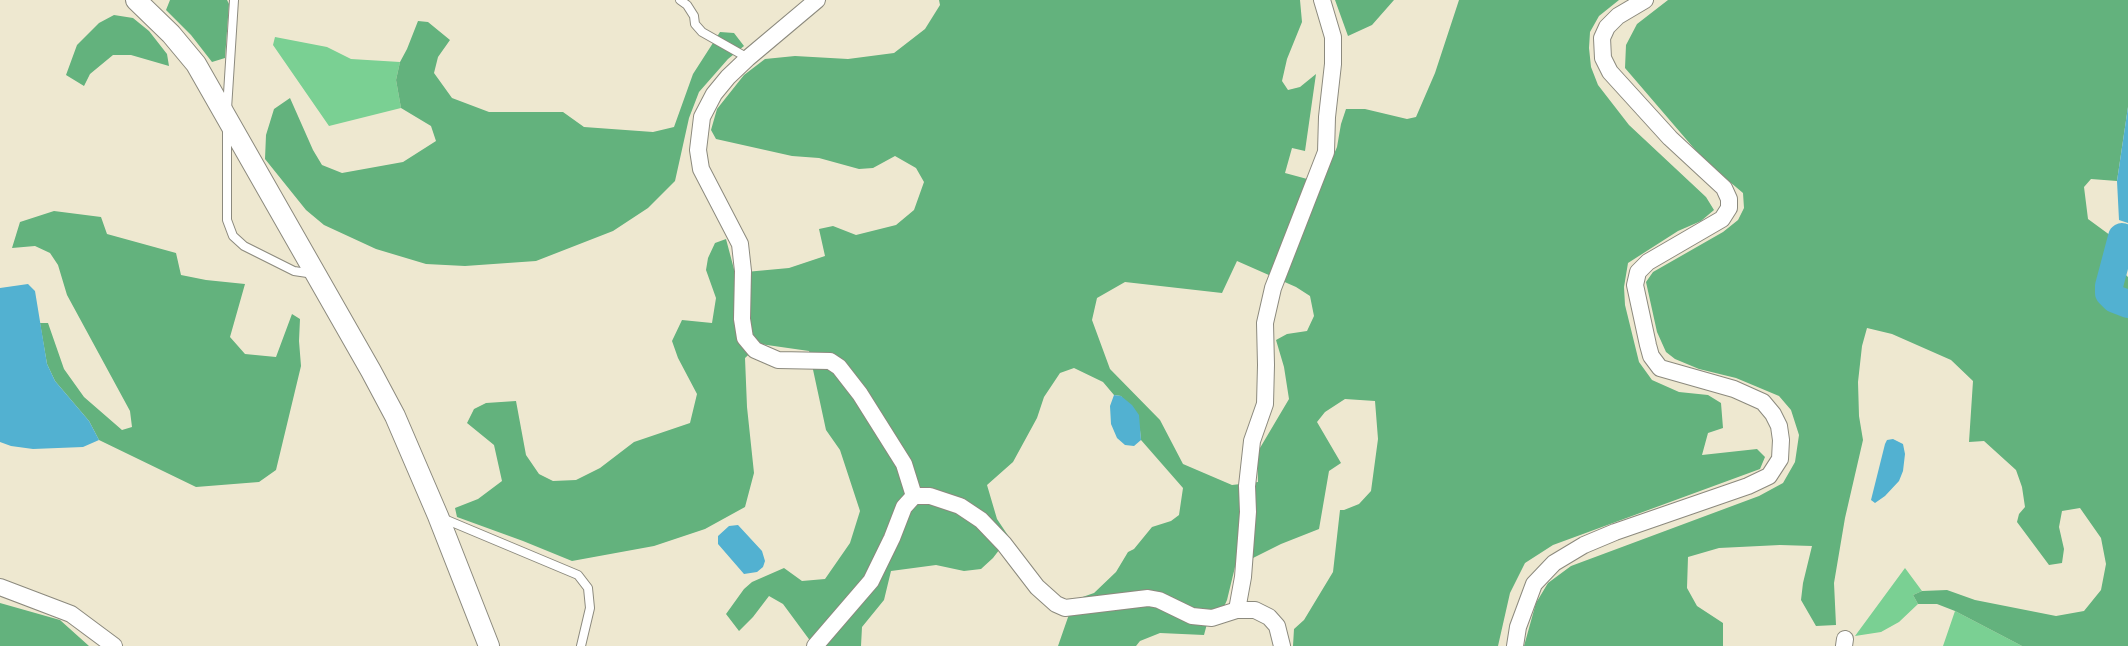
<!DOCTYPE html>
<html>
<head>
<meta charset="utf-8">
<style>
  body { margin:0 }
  canvas { display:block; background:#eee8d0 }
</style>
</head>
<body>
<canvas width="2128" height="646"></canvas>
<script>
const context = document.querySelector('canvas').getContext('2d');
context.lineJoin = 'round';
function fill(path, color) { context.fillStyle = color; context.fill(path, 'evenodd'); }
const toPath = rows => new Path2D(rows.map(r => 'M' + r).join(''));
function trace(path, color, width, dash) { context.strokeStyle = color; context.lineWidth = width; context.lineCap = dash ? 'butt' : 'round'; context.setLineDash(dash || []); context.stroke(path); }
const green = toPath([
  [275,37,327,47,351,59,400,62,396,80,401,108,329,126,273,45],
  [1905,568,1922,591,1913,595,1918,604,1899,622,1881,632,1855,636],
  [1955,611,2022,646,1943,646]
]);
const forest = toPath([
  [170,0,227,0,229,4,225,58,212,62,191,35,166,10],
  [939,0,1300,0,1302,22,1287,59,1282,81,1288,90,1300,87,1316,74,1305,151,1292,148,1285,173,1322,183,1337,147,1341,124,1346,109,1365,109,1407,119,1416,117,1435,73,1459,0,1619,0,1599,16,1590,32,1589,48,1591,67,1598,85,1629,125,1706,197,1714,210,1701,221,1678,231,1628,263,1624,287,1625,305,1639,362,1652,380,1679,392,1708,395,1721,403,1723,428,1708,433,1702,455,1757,449,1765,457,1760,469,1553,545,1525,563,1510,593,1498,646,1293,646,1294,629,1304,620,1333,572,1340,510,1344,510,1359,504,1371,491,1378,439,1375,401,1345,399,1325,412,1317,422,1341,463,1329,471,1319,529,1281,544,1235,567,1227,600,1223,609,1211,609,1204,635,1160,633,1140,641,1136,646,1058,646,1074,600,1094,593,1116,572,1128,552,1134,549,1152,527,1171,521,1179,515,1183,488,1141,440,1140,430,1121,396,1114,395,1103,382,1074,368,1060,373,1044,397,1037,418,1013,462,987,485,997,519,1009,537,993,558,981,569,964,571,936,565,891,571,884,600,862,627,861,646,814,646,783,604,769,596,753,617,739,631,726,614,744,589,752,582,784,568,802,581,825,579,850,543,860,511,840,450,826,430,809,351,760,344,745,358,747,407,754,473,745,507,705,529,654,546,572,561,523,541,457,517,455,508,478,499,502,481,494,445,467,423,474,409,486,403,516,401,526,455,539,474,553,481,576,480,600,468,634,442,690,423,697,394,678,358,672,341,682,320,712,323,716,298,706,270,708,258,715,243,726,239,735,273,789,268,825,256,819,229,833,226,856,235,896,225,914,210,924,182,916,168,895,156,873,168,859,169,819,158,792,156,716,139,711,130,717,109,744,75,765,59,795,56,848,59,894,53,925,29,940,5],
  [1237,261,1296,287,1310,296,1314,316,1307,331,1287,334,1276,340,1284,367,1289,399,1257,453,1258,482,1232,485,1183,464,1160,420,1110,369,1092,320,1097,298,1125,282,1222,293],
  [1335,0,1394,0,1372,25,1348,36],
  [1668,0,2128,0,2128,107,2117,181,2091,179,2084,187,2088,219,2118,241,2113,262,2128,277,2128,646,2022,646,1955,611,1937,604,1918,604,1913,595,1922,591,1947,590,1975,600,2056,616,2084,611,2101,590,2106,564,2101,538,2080,508,2062,511,2059,527,2064,549,2062,563,2049,565,2017,522,2019,514,2025,507,2022,487,2016,470,1984,441,1969,442,1973,381,1951,360,1892,334,1867,328,1862,346,1858,382,1859,416,1863,440,1845,518,1834,583,1836,625,1816,626,1801,600,1803,583,1812,546,1780,545,1719,548,1688,557,1687,588,1697,606,1723,623,1723,646,1524,646,1536,603,1548,583,1571,566,1759,496,1783,483,1795,462,1799,435,1791,410,1779,396,1736,378,1699,369,1675,359,1666,352,1657,332,1646,282,1653,272,1723,232,1738,220,1744,208,1743,193,1704,160,1625,68,1626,45,1637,24],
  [114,15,133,18,149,31,167,54,169,66,131,55,113,55,90,74,84,86,66,75,77,45,99,23],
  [418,21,428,22,450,40,438,57,434,73,452,98,489,112,563,112,584,127,653,132,674,127,693,74,720,32,734,33,744,46,728,59,699,92,689,118,675,181,648,208,613,231,536,261,465,266,426,264,376,249,324,225,306,210,265,159,266,135,274,109,290,98,313,150,322,165,342,173,403,162,436,141,431,126,401,108,396,80,400,62,407,49],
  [54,211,101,217,107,234,176,253,181,275,206,280,245,284,230,337,245,354,276,357,292,314,300,319,299,341,301,366,276,470,259,482,196,487,99,440,89,421,55,381,47,364,40,323,48,323,64,369,84,397,122,430,132,427,130,411,67,295,58,265,50,253,35,246,12,248,20,222],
  [0,603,60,620,89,646,0,646]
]);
const water = toPath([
  [2128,107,2128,223,2119,220,2117,181],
  [28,284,35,291,47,364,55,381,89,421,99,440,83,447,33,449,11,446,0,442,0,288],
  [1114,395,1121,396,1132,405,1139,415,1141,440,1134,446,1125,445,1117,438,1111,424,1110,406],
  [1893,439,1903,444,1905,454,1903,471,1899,481,1885,496,1875,503,1871,500,1885,444,1887,440],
  [738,525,762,551,765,561,763,567,757,572,744,574,718,544,718,536,729,526]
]);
const river = toPath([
  [2122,237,2109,286,2109,293,2115,299,2128,304]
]);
const service = toPath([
  [680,0,687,5,694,16,695,24,702,32,748,58],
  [227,109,234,0],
  [227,129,227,220,233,236,244,246,294,271,314,274],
  [442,518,578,575,588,588,590,608,581,646]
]);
const minor = toPath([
  [817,0,748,58,728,77,714,94,702,117,698,150,701,169,740,244,743,271,742,319,745,338,755,350,778,360,830,361,839,367,860,394,904,464,914,496],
  [0,587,71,614,114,646],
  [1237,610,1243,577,1248,512,1247,486,1252,441,1265,404,1266,365,1265,323,1273,288,1326,152,1327,117,1333,64,1333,37,1322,0],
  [815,646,871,581,892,538,904,507,914,496,930,496,960,506,981,520,1004,544,1037,587,1056,604,1065,608,1148,598,1159,600,1192,616,1212,618,1237,610,1255,610,1269,617,1277,626,1282,646],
  [1515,646,1518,627,1534,584,1554,563,1584,545,1615,532,1748,486,1769,476,1780,459,1781,440,1779,426,1773,414,1763,402,1734,389,1660,368,1651,356,1648,345,1635,285,1638,272,1648,262,1722,219,1729,208,1729,199,1724,188,1670,138,1610,72,1603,58,1602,38,1607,27,1618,16,1645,0],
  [1844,646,1845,639]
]);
const tertiary = toPath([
  [136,0,171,34,196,64,371,371,395,416,438,516,489,646]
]);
fill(green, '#7ad093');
fill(forest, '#63b27d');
fill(water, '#52b1d1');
trace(river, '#52b1d1', 28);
trace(service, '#8c8a7e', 10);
trace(minor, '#8c8a7e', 18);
trace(tertiary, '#8c8a7e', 22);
trace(service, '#fff', 8);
trace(minor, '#fff', 16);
trace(tertiary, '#fff', 20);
</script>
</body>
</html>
